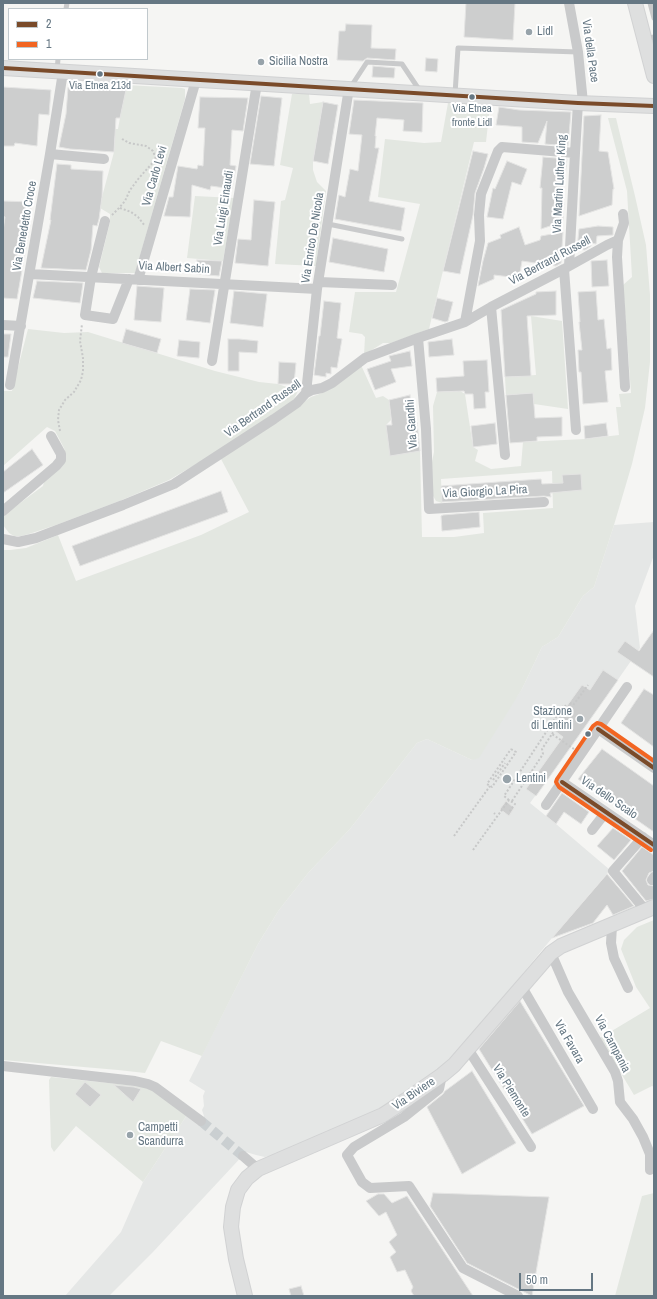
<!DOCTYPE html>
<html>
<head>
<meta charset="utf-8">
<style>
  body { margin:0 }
  #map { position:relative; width:657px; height:1299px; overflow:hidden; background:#f5f5f3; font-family:"Archivo Narrow",sans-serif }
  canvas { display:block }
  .frame { position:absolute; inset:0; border:4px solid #657783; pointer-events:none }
  .legend { position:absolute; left:8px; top:8px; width:140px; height:52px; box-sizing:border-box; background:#fff; border:1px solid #c1c9cd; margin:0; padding:5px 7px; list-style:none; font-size:12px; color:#657783 }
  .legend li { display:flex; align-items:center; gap:8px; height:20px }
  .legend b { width:20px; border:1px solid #c1c9cd }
  .scale { position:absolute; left:519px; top:1273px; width:74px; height:18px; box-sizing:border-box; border:2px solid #657783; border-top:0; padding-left:5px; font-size:12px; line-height:14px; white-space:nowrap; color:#657783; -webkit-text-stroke:3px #fff; paint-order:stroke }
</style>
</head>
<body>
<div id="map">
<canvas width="657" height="1299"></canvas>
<div class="frame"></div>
<ul class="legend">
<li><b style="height:5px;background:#7a4b2a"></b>2</li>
<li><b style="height:5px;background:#f26522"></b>1</li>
</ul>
<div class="scale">50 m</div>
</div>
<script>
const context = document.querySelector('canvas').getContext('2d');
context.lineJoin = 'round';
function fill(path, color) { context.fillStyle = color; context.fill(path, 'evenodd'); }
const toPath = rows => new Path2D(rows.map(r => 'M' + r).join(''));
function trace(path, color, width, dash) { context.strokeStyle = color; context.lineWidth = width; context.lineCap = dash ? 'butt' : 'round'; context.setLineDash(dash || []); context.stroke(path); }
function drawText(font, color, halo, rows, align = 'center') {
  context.font = font + ' "Archivo Narrow",sans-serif'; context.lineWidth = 4; context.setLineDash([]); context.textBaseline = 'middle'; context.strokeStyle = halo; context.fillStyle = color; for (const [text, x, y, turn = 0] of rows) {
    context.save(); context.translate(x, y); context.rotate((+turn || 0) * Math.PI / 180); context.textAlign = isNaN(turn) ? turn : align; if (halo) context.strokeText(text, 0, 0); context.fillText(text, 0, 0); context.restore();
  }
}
const built = toPath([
  [654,522,654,555,635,606,640,648,573,744,530,803,556,824,610,870,552,938,461,1049,434,1072,384,1107,273,1155,265,1157,256,1155,246,1152,153,1252,109,1296,65,1296,121,1232,143,1182,187,1115,198,1124,204,1116,202,1110,204,1106,203,1096,205,1091,189,1081,258,944,279,910,309,872,350,829,417,743,427,739,472,760,522,689,542,647,558,637,583,596,594,587,614,525]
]);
const green = toPath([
  [126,85,182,88,185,89,185,99,135,273,102,273,99,267,110,222,110,214,100,208,102,197,114,152,115,129,118,129],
  [292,94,309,94,310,104,323,102,313,161,313,170,317,182,326,191,316,266,275,264,281,201,285,200,293,168,280,165],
  [448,103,490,106,486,142,474,142,429,329,391,343,383,343,364,355,365,337,362,334,349,332,355,292,396,292,420,204,378,197,385,139,424,143,441,142],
  [608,118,616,118,635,196,646,245,650,295,650,362,645,408,632,464,614,525,594,587,583,596,558,637,542,647,522,689,479,758,472,760,427,739,417,743,350,829,309,872,279,910,258,944,202,1056,161,1041,145,1073,118,1070,3,1060,3,550,10,550,26,548,58,535,76,581,201,535,249,512,221,459,311,397,325,392,361,365,376,398,383,396,389,400,391,420,386,425,420,451,422,537,454,537,484,533,483,513,553,508,552,471,441,479,442,503,436,501,432,494,432,462,434,452,433,406,437,392,460,391,465,394,473,447,478,450,475,461,491,469,521,466,523,442,585,439,619,435,616,407,621,407,619,394,631,393,623,285,632,277,627,191],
  [195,196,234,198,223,261,187,258],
  [531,316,562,321,568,409,534,404,533,393,506,395,505,377,536,375],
  [28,329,64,333,88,332,215,371,259,382,278,384,298,391,294,399,284,408,210,456,169,480,122,500,56,525,29,534,21,536,14,536,9,533,3,525,4,515,43,486,44,482,66,455,64,448,55,431,47,427,3,466,3,391,12,391],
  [654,920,654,1087,652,1086,634,1095,600,1038,650,1008,636,987,621,949,624,940,637,927],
  [51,1077,147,1087,187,1115,143,1182,76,1126,54,1152,51,1147,49,1080],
  [654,1193,654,1296,615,1296,642,1196]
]);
const building = toPath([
  [466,3,515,3,513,40,464,37,466,3],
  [346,24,372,25,371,48,396,49,395,60,367,58,363,61,337,60,339,31,345,31,346,24],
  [426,58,438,59,437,72,425,71,426,58],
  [373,66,395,68,394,78,372,77,373,66],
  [3,87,51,90,49,115,39,114,37,146,15,143,14,146,3,146,3,87],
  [68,88,97,90,97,88,126,90,120,118,116,118,114,152,70,149,59,147,66,114,68,88],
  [261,96,282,98,274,166,250,164,261,96],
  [200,97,248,98,243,131,232,130,230,165,236,166,232,189,211,186,210,190,192,185,190,217,164,216,169,197,173,197,178,166,197,169,198,165,203,166,205,128,198,128,200,97],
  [354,100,423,103,422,132,403,131,404,120,377,118,375,136,376,136,375,148,379,148,369,201,405,208,401,231,335,219,339,195,345,197,350,169,358,171,362,135,349,134,354,100],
  [323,102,338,105,328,164,313,161,323,102],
  [499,107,519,110,571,112,568,146,545,144,547,121,538,143,522,142,522,127,496,125,499,107],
  [601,115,599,151,608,152,614,189,613,189,612,205,579,216,584,116,601,115],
  [473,151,488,154,484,168,475,193,473,215,460,274,443,271,473,151],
  [543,157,567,159,562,202,564,202,563,220,562,222,541,229,542,188,540,188,543,157],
  [507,161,527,169,521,185,512,182,503,219,487,217,493,188,495,189,507,161],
  [57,164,71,165,71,169,103,171,102,197,99,219,97,226,93,225,91,250,86,270,85,270,41,268,51,220,50,220,57,164],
  [254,200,275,202,268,266,235,263,238,239,251,240,254,200],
  [3,201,31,202,30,224,17,299,3,298,3,231,5,217,3,216,3,201],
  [598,226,613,227,613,235,597,236,596,244,591,243,591,246,585,250,577,249,579,229,598,226],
  [519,227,525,245,540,240,541,236,563,232,561,263,556,266,522,261,519,278,494,275,494,279,478,286,483,261,488,243,501,238,500,235,519,227],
  [333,238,388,249,384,272,329,262,333,238],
  [197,260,222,261,219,276,196,274,197,260],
  [607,260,609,286,592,287,591,261,607,260],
  [37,281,83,283,80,303,33,298,37,281],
  [137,286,164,288,161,322,134,320,137,286],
  [190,289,215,290,210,323,186,320,190,289],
  [234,291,267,294,263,327,230,323,234,291],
  [556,291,556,315,527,316,531,376,505,377,501,310,536,294,536,292,556,291],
  [596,291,598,320,604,319,607,349,611,348,612,370,605,371,608,402,583,404,581,372,579,372,578,350,582,350,579,322,580,322,578,292,596,291],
  [437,298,453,302,448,321,445,322,432,318,437,298],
  [324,301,341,303,337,338,342,339,337,368,331,367,331,374,326,373,326,377,314,375,319,336,320,336,324,301],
  [126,329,161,339,157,353,122,343,126,329],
  [3,334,11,334,8,357,3,357,3,334],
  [228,339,239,339,258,341,257,353,239,352,239,371,228,371,228,339],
  [452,339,454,355,429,357,428,342,452,339],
  [179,340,200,342,199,358,177,356,179,340],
  [410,351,412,366,391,369,396,382,375,390,367,369,391,361,389,356,410,351],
  [487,360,489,392,485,392,486,408,474,409,473,394,465,394,464,391,437,392,436,378,464,376,463,361,487,360],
  [279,362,296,363,294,384,278,384,279,362],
  [533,393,535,418,562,417,562,436,537,437,537,441,510,443,506,395,533,393],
  [410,395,412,423,417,422,420,451,390,456,386,425,392,425,389,400,410,395],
  [495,423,497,444,473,447,471,426,495,423],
  [606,423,608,436,585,439,584,426,606,423],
  [32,449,43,465,3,493,3,472,32,449],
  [581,474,582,490,550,493,551,497,544,496,442,502,441,486,541,479,542,484,563,483,562,475,581,474],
  [221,491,228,512,80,566,72,546,221,491],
  [479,512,480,527,442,531,441,516,443,515,479,512],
  [654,630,654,677,617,652,625,641,639,651,654,630],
  [603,670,618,680,536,796,526,789,563,737,551,728,582,685,590,690,603,670],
  [644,689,654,695,654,747,621,723,644,689],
  [602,749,654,786,654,832,578,779,602,749],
  [562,793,589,812,581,824,564,812,556,824,546,816,562,793],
  [506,801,514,808,509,816,500,809,506,801],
  [613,828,631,840,614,860,597,846,613,828],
  [642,847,654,855,654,871,649,873,646,880,648,885,654,886,654,899,646,901,622,871,642,847],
  [607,874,634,906,613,915,607,905,593,923,552,938,607,874],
  [520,1001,584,1106,532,1134,479,1049,520,1001],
  [472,1071,516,1143,462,1174,427,1107,443,1094,445,1091,472,1071],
  [85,1082,101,1095,90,1107,75,1094,85,1082],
  [114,1085,134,1087,141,1089,133,1102,114,1085],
  [433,1193,549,1197,532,1296,467,1263,430,1206,433,1193],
  [378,1194,384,1194,392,1203,407,1196,473,1296,414,1296,411,1291,413,1287,405,1270,397,1272,390,1257,396,1252,389,1242,397,1235,386,1212,379,1216,366,1201,378,1194],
  [301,1286,304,1296,291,1296,289,1289,301,1286]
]);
const minorTunnel = toPath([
  [201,1121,243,1156]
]);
const path = toPath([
  [122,139,129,143,146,146,153,151,156,159],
  [120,208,131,212,138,217,145,226],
  [112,215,119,208,125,201,130,190,139,178,156,159,165,154],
  [60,431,58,420,59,410,65,400,74,392,81,380,83,371,83,358,80,341,82,324],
  [569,711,573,714],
  [567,714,565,712,571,703,574,704],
  [552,734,588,685],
  [511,749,516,752,492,787,487,784,511,749],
  [493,780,505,763],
  [509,800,504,796,564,705,568,708],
  [512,801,543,754,542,749,552,734,574,749],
  [494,813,495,814],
  [454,836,490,786],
  [473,850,509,800,515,804,509,812]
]);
const service = toPath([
  [650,3,654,18],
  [66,9,67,3],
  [645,39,654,37],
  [57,71,58,59],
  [350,88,367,62,402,64,420,91],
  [455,94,458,48,578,52],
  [328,224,402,239]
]);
const minor = toPath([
  [569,3,578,52,583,103],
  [50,154,104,159],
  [623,214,624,223,618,240,617,257,625,387],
  [105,221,91,277,85,315,113,319,129,279],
  [569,266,575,153,578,103],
  [564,269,576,430],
  [30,274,317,289],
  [138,280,196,80],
  [319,282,392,285],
  [491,307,505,455],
  [465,322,480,241,479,215,481,194,498,151,502,147,575,153],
  [3,325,21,326],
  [418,338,426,429,429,509,544,502],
  [212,361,257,83],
  [10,385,50,154,63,72],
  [306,393,317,289,349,88],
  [3,511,56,466,61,460,61,454,51,436],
  [3,539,18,542,36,538,123,505,174,484,274,419,297,403,306,393,312,390,322,388,332,383,365,358,418,338,465,322,491,307,564,269,607,245,618,240],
  [598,729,654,768],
  [562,782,654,845],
  [546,805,627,687],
  [592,830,606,812],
  [643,837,613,871,646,911],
  [652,880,654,877],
  [612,926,611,943,614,958,628,988],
  [551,953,568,992,615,1072,618,1081,620,1102,633,1119,643,1137,650,1154,650,1170],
  [522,987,593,1109],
  [468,1049,531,1147],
  [3,1066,135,1081,148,1084,155,1087,201,1121],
  [442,1075,439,1089,404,1117,354,1147,347,1155,362,1182,370,1188,409,1186,463,1268,518,1296],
  [243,1156,258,1169]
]);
const secondary = toPath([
  [635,3,654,76],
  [3,68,578,103,654,106],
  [245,1296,236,1259,231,1227,233,1207,238,1190,247,1178,258,1169,383,1115,406,1100,442,1075,454,1065,551,953,561,946,654,907]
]);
const bus1 = toPath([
  [3,68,578,103,654,106],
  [598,729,654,768],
  [562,782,654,845]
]);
const bus2 = toPath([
  [651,850,559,787,556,782,557,779,593,726,597,723,601,724,654,761]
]);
const markers = [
  [529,32,4,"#97a3aa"],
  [261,62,4,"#97a3aa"],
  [100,74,3.5,"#657783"],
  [472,97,3.5,"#657783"],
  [580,719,4,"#97a3aa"],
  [588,734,3.5,"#657783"],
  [507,779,5,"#97a3aa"],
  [130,1135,4,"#97a3aa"]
];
const busNames = [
  ["Via Etnea 213d",100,86],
  ["Via Etnea",472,109],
  ["fronte Lidl",472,123]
];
const poiNames = [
  ["Lidl",537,32],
  ["Sicilia Nostra",269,62],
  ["Stazione",572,712,"right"],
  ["di Lentini",572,726,"right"],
  ["Lentini",516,779],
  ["Campetti",138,1128],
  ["Scandurra",138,1142]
];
const streetNames = [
  ["Via della Pace",590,51,82],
  ["Via Carlo Levi",155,176,-74],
  ["Via Martin Luther King",560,184,-87],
  ["Via Luigi Einaudi",224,208,-81],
  ["Via Benedetto Croce",25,226,-80],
  ["Via Enrico De Nicola",313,238,-81],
  ["Via Bertrand Russell",550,261,-28],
  ["Via Albert Sabin",174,268,3],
  ["Via Bertrand Russell",263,409,-35],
  ["Via Gandhi",412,424,-94],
  ["Via Giorgio La Pira",485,492,-3],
  ["Via dello Scalo",609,798,34],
  ["Via Favara",569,1042,60],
  ["Via Campania",612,1044,62],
  ["Via Piemonte",511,1091,58],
  ["Via Biviere",414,1094,-34]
];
fill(built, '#e5e7e6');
fill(green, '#e3e7e1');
fill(building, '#cdcece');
trace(building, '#e4e4e3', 1);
trace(minorTunnel, '#cacfd1', 10, [10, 5]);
trace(secondary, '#d1d2d3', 16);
trace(path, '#c7c8c8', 2, [2, 2]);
trace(service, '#c9cacb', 5);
trace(minor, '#c9cacb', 10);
trace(secondary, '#dedfdf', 14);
trace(bus1, '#7a4b2a', 4);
trace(bus2, '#f26522', 4);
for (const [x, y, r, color] of markers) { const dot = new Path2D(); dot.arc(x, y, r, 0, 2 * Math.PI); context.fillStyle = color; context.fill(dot); trace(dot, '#fff', 1.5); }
drawText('11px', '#657783', '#fff', busNames);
drawText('12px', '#657783', '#fff', poiNames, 'left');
drawText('12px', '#657783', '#fff', streetNames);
</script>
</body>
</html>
